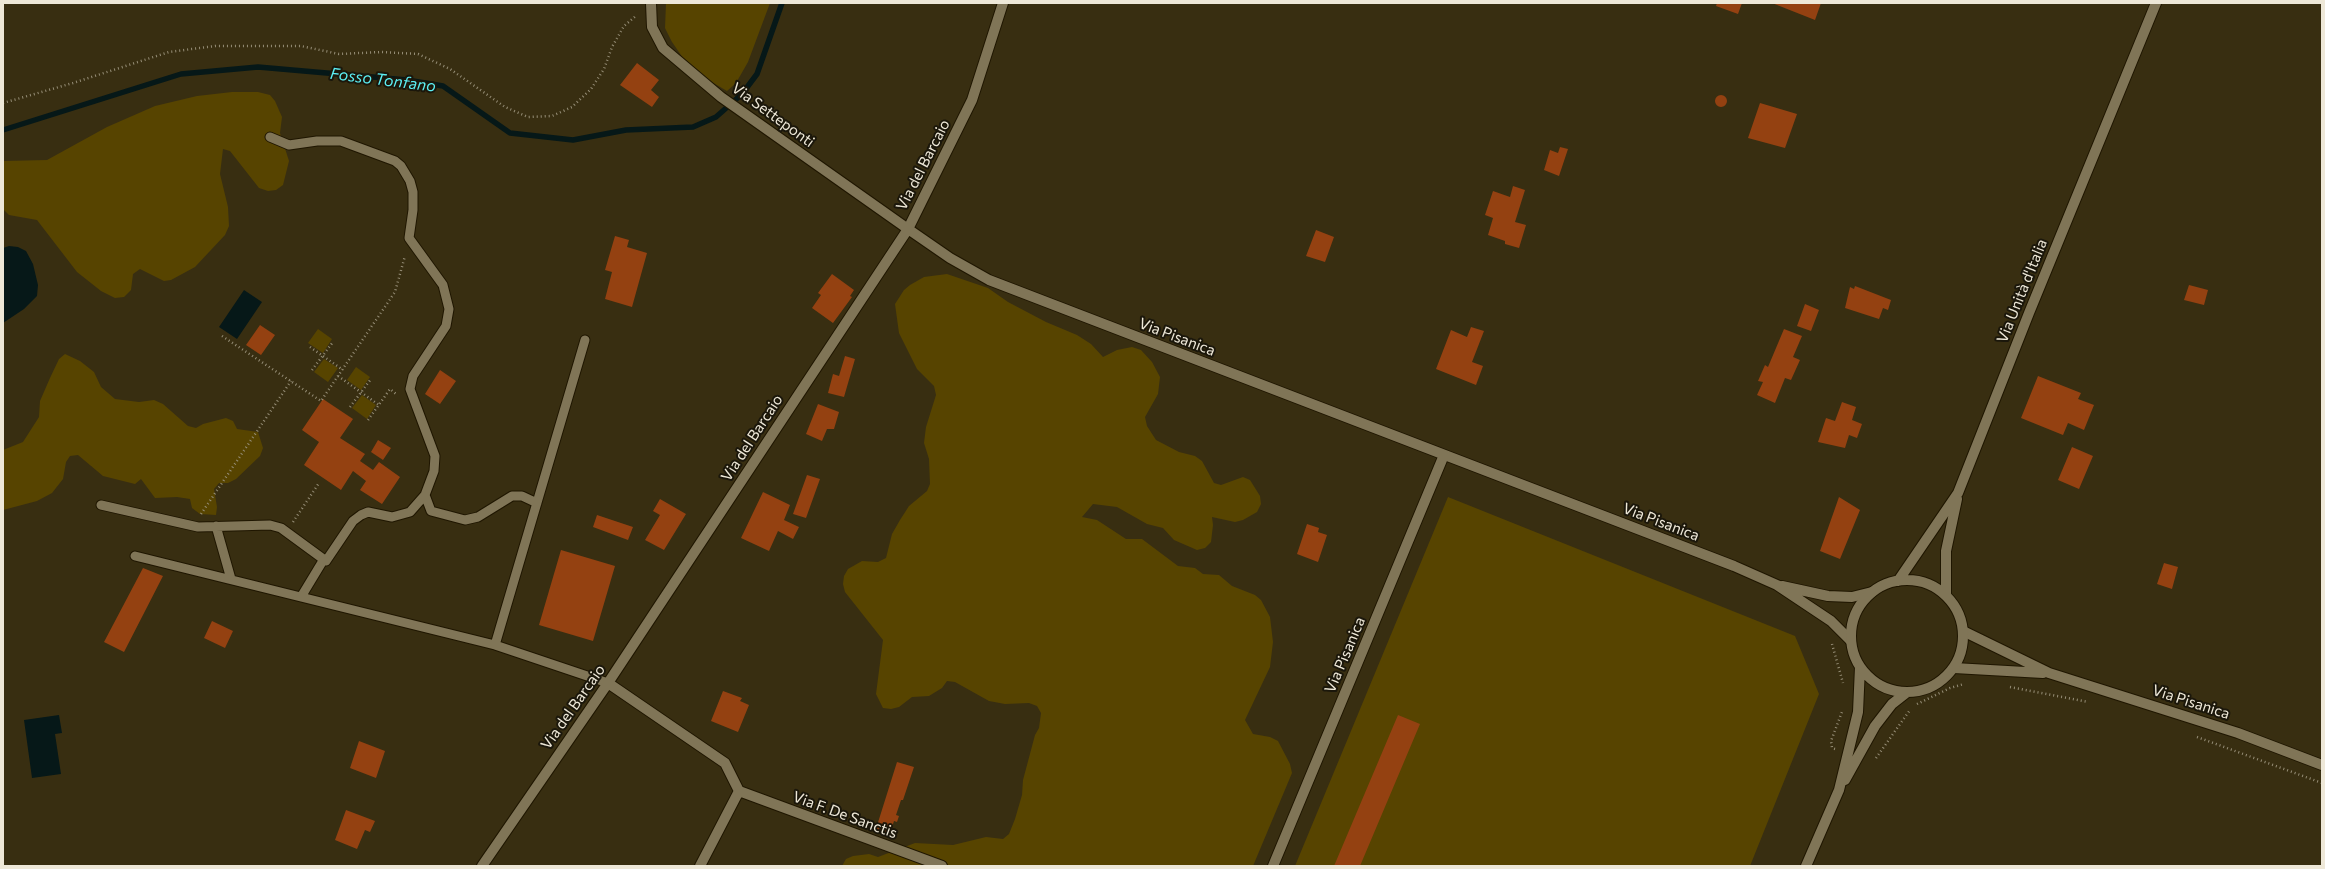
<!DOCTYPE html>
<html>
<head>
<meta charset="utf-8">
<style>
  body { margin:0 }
  #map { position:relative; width:2325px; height:869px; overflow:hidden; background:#382e11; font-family:Commissioner,sans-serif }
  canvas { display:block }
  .frame { position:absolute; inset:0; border:4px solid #eee8d8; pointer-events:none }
</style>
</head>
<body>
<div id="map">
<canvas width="2325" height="869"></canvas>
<div class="frame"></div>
</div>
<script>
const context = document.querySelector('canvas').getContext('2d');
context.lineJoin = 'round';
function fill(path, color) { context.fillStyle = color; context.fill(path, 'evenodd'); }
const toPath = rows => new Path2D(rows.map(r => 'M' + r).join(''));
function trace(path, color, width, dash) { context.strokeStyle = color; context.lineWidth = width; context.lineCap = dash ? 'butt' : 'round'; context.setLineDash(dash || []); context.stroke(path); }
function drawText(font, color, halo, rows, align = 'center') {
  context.font = font + ' Commissioner,sans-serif'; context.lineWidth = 4; context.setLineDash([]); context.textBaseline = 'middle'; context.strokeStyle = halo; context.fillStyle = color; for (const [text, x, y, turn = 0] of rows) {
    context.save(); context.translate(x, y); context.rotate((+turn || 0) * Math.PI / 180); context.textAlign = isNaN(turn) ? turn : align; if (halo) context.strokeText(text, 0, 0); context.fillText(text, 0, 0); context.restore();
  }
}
const green = toPath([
  [666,3,770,3,748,62,736,83,727,91,705,78,683,58,672,42,665,28],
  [232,92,258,92,270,95,275,101,282,117,280,133,289,161,283,185,276,190,268,191,259,188,230,151,223,149,220,174,228,207,229,226,225,235,195,267,171,280,164,281,140,269,133,274,131,290,124,297,115,298,101,291,77,272,37,220,9,215,3,209,3,161,47,160,107,127,155,106,197,96],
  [947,274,988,288,1008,302,1046,322,1077,335,1091,344,1103,357,1117,350,1132,347,1141,350,1152,362,1160,377,1158,394,1145,417,1147,426,1156,440,1179,452,1195,456,1202,461,1214,483,1221,485,1243,477,1250,480,1260,496,1261,504,1257,512,1243,520,1235,522,1212,517,1213,525,1211,542,1205,548,1197,550,1174,540,1163,528,1147,524,1117,507,1093,504,1082,517,1097,520,1126,539,1142,539,1178,566,1195,568,1203,574,1219,575,1232,586,1255,595,1261,600,1270,617,1273,642,1270,667,1245,720,1253,734,1270,737,1278,741,1290,764,1292,773,1253,866,842,866,846,859,853,856,869,854,878,857,915,843,953,845,986,837,1003,839,1009,834,1015,819,1022,795,1023,780,1035,735,1039,728,1041,713,1037,706,1029,703,1005,704,989,701,955,682,947,681,942,688,929,696,912,697,899,707,891,709,883,708,876,694,883,640,845,592,843,584,844,576,848,569,862,561,878,562,886,558,892,534,900,520,909,506,927,491,930,484,929,459,924,443,926,427,936,395,934,386,917,369,899,333,895,304,904,290,910,285,924,277],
  [318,329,332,339,323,353,308,343],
  [65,354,80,361,94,372,101,387,115,399,139,402,154,400,163,404,188,426,196,428,203,424,226,418,233,421,237,429,258,432,263,448,260,456,236,479,228,483,219,483,214,489,217,507,216,515,200,514,192,508,190,499,177,497,155,498,141,479,135,484,103,476,78,455,70,456,66,462,63,479,52,493,37,501,3,510,3,450,23,442,39,417,40,401,50,378,59,359],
  [324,359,338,368,328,382,314,372],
  [356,367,370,377,361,390,347,380],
  [362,395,376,405,367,419,352,408],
  [1448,497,1795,636,1819,694,1750,866,1295,866]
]);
const water = toPath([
  [9,246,18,247,26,251,33,264,38,285,37,296,24,309,3,323,3,248],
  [244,290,262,302,237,339,219,327],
  [59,715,62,733,55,734,61,774,32,778,24,720]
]);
const stream = toPath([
  [3,130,181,74,258,67,407,80,443,86,510,133,573,140,626,130,693,127,716,117,742,94,757,74,782,3]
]);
const building = toPath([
  [1717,3,1742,3,1738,14,1716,6],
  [1772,3,1821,3,1815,20],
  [637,63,659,80,651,90,659,97,652,107,620,85],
  '1715 101a6 6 0 1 1 12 0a6 6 0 1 1-12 0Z',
  [1760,103,1797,114,1785,148,1748,138],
  [1560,147,1568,149,1559,176,1544,170,1550,150,1558,153],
  [1513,186,1525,190,1515,222,1526,225,1519,248,1505,244,1505,241,1488,235,1493,218,1485,215,1493,191,1510,197],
  [1316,230,1334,237,1325,262,1306,256],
  [615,236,629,240,627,247,647,253,632,307,605,299,612,272,605,270],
  [832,274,854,290,850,296,852,297,833,323,812,308,821,295,818,293],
  [2189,285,2208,290,2204,305,2184,300],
  [1855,286,1891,300,1888,310,1883,308,1879,319,1845,308,1850,287,1854,289],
  [1805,304,1819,310,1811,331,1797,326],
  [260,325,275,335,261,355,246,345],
  [1471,327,1484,331,1472,362,1483,366,1476,385,1436,369,1451,330,1467,337],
  [1784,329,1802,336,1793,357,1800,360,1791,380,1785,378,1775,403,1757,395,1763,382,1758,381,1765,365,1768,367],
  [845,356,855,359,844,397,828,393,833,374,839,376],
  [440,370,456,381,440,404,425,394],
  [2038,376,2081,393,2078,399,2094,405,2084,430,2068,423,2063,435,2021,418],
  [323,399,353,419,340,438,365,454,360,461,373,470,379,462,400,477,382,504,360,490,366,481,353,471,341,490,304,465,319,442,302,430],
  [1842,402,1856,407,1852,420,1862,424,1857,438,1849,435,1845,448,1818,442,1826,418,1835,421],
  [818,404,839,412,834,429,827,429,822,441,806,434],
  [378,440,391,448,383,460,371,452],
  [2072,447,2093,456,2079,489,2058,480],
  [807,475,820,479,806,518,793,514],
  [763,492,790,505,784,520,799,527,793,539,778,531,769,551,741,538],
  [1839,497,1860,510,1840,559,1820,551],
  [660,499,686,514,664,550,645,540,660,515,653,511],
  [597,515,633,527,628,540,593,527],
  [1307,524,1319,528,1318,532,1327,535,1318,562,1297,554],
  [561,550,615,566,593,641,539,625],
  [2164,563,2178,567,2172,589,2157,584],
  [143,568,163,576,124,652,104,642],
  [212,621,233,631,225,648,204,638],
  [723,691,742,698,740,701,749,705,738,732,711,721],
  [1398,715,1420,724,1360,866,1334,866],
  [359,741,385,751,376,778,350,768],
  [897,762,914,767,903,800,901,800,896,815,899,816,897,822,894,821,889,836,875,832],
  [346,810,375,821,370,832,365,830,357,849,335,840]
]);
const path = toPath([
  [3,103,73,83,169,52,215,46,301,46,339,54,382,52,418,54,450,69,505,107,528,117,552,116,572,107,591,89,604,69,612,47,624,26,637,15],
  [222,336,321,401,395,292,405,256],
  [310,347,343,370],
  [312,370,333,342],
  [338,376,379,405],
  [350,407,371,379],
  [368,420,390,389,396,394],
  [201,514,291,381],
  [293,522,319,483],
  [1832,644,1843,683],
  [2010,687,2088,702],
  [1917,704,1950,688,1964,684],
  [2197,737,2322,783],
  [1835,749,1832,748,1831,741,1842,712],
  [1876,758,1910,710]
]);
const service = toPath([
  [270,137,289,145,317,141,341,141,395,161,401,166,410,181,413,192,413,210,409,238,443,285,449,309,446,326,413,376,410,389,435,456,434,471,425,495,431,511,465,520,478,517,512,496,522,496,537,503],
  [101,505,198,527,270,525,281,528,326,561,353,521,361,515,368,512,392,517,410,512,425,495],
  [216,526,231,579],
  [135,556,495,645,608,683],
  [301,597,324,559],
  [495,645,585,340]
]);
const minor = toPath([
  [651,3,652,27,663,48,721,97,908,229,950,258,989,280,1734,566,1777,585,1831,621,1851,641],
  [1782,586,1828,596,1852,597,1872,592],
  [608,683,725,763,739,791,700,866],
  [739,791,942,866],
  [482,866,608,683,908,229,972,100,1003,3],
  [1273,866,1444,455]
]);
const tertiary = toPath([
  [1963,631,2049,673,2238,733,2322,765],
  [1954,668,2043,673]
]);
const secondary = toPath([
  '1851 636a56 56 0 1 1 112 0a56 56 0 1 1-112 0Z',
  [1898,581,1958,493,2029,313,2156,3],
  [1946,595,1946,551,1957,499],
  [1845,780,1875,726,1892,704,1906,693],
  [1806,866,1839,790,1858,712,1860,667]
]);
const streetNames = [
  ["Via Setteponti",773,115,36],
  ["Via del Barcaio",923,165,-63],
  ["Via Unità d'Italia",2022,291,-68],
  ["Via Pisanica",1177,337,21],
  ["Via del Barcaio",752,438,-57],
  ["Via Pisanica",1661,522,21],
  ["Via Pisanica",1345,655,-67],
  ["Via Pisanica",2191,702,18],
  ["Via del Barcaio",573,707,-55],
  ["Via F. De Sanctis",845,815,20]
];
const waterNames = [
  ["Fosso Tonfano",383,80,7]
];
fill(green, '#574400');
fill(water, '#061818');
trace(stream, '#061818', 5.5);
fill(building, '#944111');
trace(service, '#1f1600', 11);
trace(minor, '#1f1600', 12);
trace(tertiary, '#1f1600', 12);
trace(secondary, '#1f1600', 12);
trace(path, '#968e77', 2.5, [1, 3]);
trace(service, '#807557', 9);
trace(minor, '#807557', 10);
trace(tertiary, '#807557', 10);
trace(secondary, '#807557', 10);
drawText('15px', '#eee8d8', '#1b170b', streetNames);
drawText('italic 16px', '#5ceff3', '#1b170b', waterNames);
</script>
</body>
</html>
